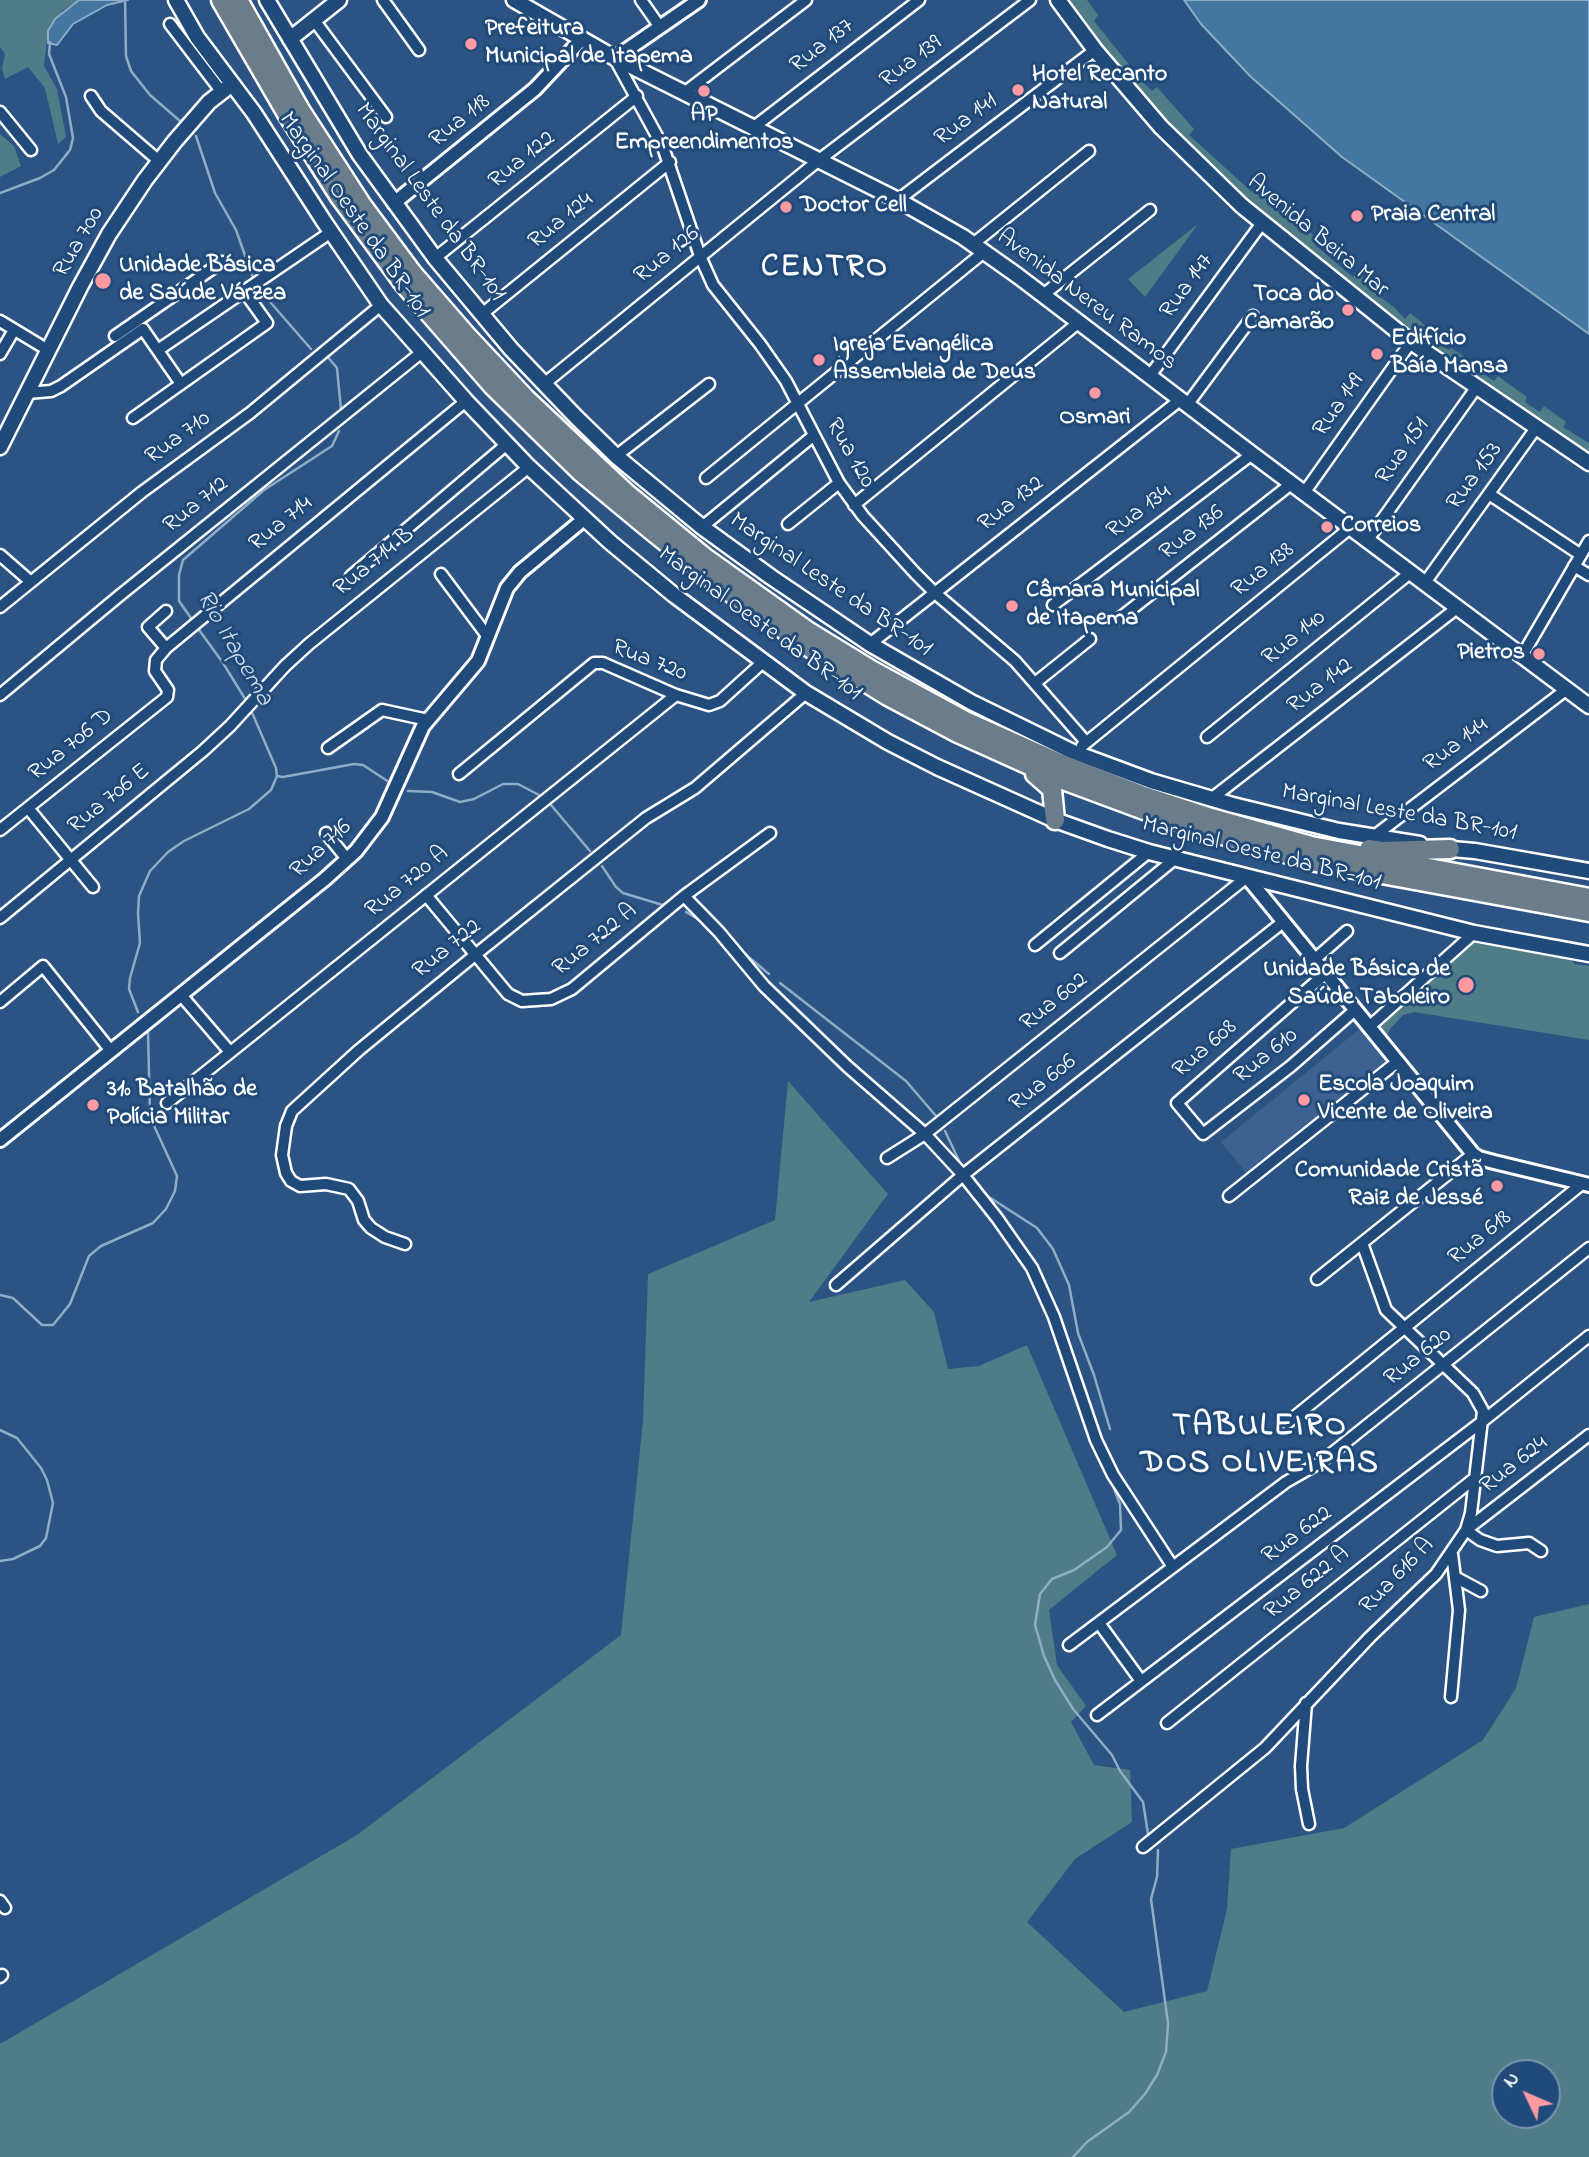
<!DOCTYPE html>
<html>
<head>
<meta charset="utf-8">
<style>
  body { margin:0 }
  #map { position:relative; width:1589px; height:2157px; overflow:hidden; background:#2b5383; font-family:"Indie Flower",sans-serif }
  canvas { display:block }
  .north { position:absolute; left:1491px; top:2059px; width:70px; height:70px; box-sizing:border-box; background:#1f4a7a; border:2px solid #7992af; border-radius:50%; rotate:314deg; font-size:19px; font-weight:700; line-height:28px; text-align:center; color:#fff }
  .north::after { content:''; display:block; margin:auto; width:24px; height:32px; background:#ff9aa2; clip-path:polygon(50% 0,100% 100%,50% 72%,0 100%) }
</style>
</head>
<body>
<div id="map">
<canvas width="1589" height="2157"></canvas>
<div class="north">N</div>
</div>
<script>
const context = document.querySelector('canvas').getContext('2d');
context.lineJoin = 'round';
function fill(path, color) { context.fillStyle = color; context.fill(path, 'evenodd'); }
const toPath = rows => new Path2D(rows.map(r => 'M' + r).join(''));
function trace(path, color, width, dash) { context.strokeStyle = color; context.lineWidth = width; context.lineCap = dash ? 'butt' : 'round'; context.setLineDash(dash || []); context.stroke(path); }
function drawText(font, color, halo, rows, align = 'center') {
  context.font = font + ' "Indie Flower",sans-serif'; context.lineWidth = 6; context.setLineDash([]); context.textBaseline = 'middle'; context.strokeStyle = halo; context.fillStyle = color; for (const [text, x, y, turn = 0] of rows) {
    context.save(); context.translate(x, y); context.rotate((+turn || 0) * Math.PI / 180); context.textAlign = isNaN(turn) ? turn : align; if (halo) context.strokeText(text, 0, 0); context.fillText(text, 0, 0); context.restore();
  }
}
const built = toPath([
  [1362,1027,1388,1059,1247,1174,1221,1142]
]);
const green = toPath([
  [0,0,79,0,63,10,48,31,44,66,57,89,66,137,58,144,45,88,28,67,5,79,2,69,5,54,0,47],
  [1064,0,1087,0,1098,15,1094,21,1143,82,1152,91,1157,87,1194,129,1189,135,1252,192,1255,188,1319,240,1315,245,1353,277,1357,272,1383,293,1380,297,1394,307,1405,319,1410,313,1431,330,1428,336,1449,350,1451,348,1475,364,1474,367,1494,381,1498,376,1527,397,1525,402,1540,412,1544,406,1566,422,1563,427,1589,443,1589,456,1386,318,1224,182,1166,125,1106,55],
  [0,134,14,146,21,166,0,177],
  [1198,224,1145,297,1128,279],
  [1474,942,1569,958,1575,964,1589,966,1589,1040,1414,1012,1403,1015,1391,1028,1385,1038,1377,1029],
  [788,1081,888,1194,809,1302,905,1280,934,1312,948,1369,979,1366,1027,1345,1117,1555,1049,1610,1057,1665,1086,1706,1071,1722,1094,1765,1130,1770,1132,1822,1075,1859,1027,1922,1124,2012,1207,1991,1227,1909,1231,1849,1344,1828,1483,1740,1516,1688,1534,1617,1589,1604,1589,2157,0,2157,0,2044,357,1835,621,1635,643,1421,648,1274,775,1220],
  [1505,2073,1547,2073,1547,2115,1505,2115]
]);
const water = toPath([
  [79,0,128,0,107,5,73,24,57,45,48,43,48,31,55,19,79,0],
  [1184,0,1589,0,1589,334,1342,157,1251,77,1201,24,1184,0]
]);
const stream = toPath([
  [125,0,126,56,131,71,150,95,180,121],
  [196,136,215,193,236,230,253,278],
  [0,193,40,178,54,170,70,150,73,138,66,97,49,54,50,42],
  [264,295,311,349],
  [327,356,337,368,341,410],
  [193,621,179,601,179,575,183,560,264,490,332,446,339,431],
  [197,627,223,663,247,702],
  [277,776,283,777,354,764,363,765,392,784],
  [408,791,432,792,460,802,474,799,503,784,518,784,539,795],
  [551,805,590,851],
  [602,866,616,887,623,893,666,906],
  [686,912,706,924],
  [739,949,769,974],
  [780,983,906,1081,936,1116],
  [138,1012,129,989,130,978,140,943,138,913,139,896,150,871,168,852,184,841,249,809,271,790,277,776,276,768,250,708],
  [945,1131,963,1169],
  [986,1195,1037,1228,1053,1249,1069,1285,1078,1333,1094,1375,1110,1429],
  [0,1295,13,1298,42,1325,53,1325,70,1304,89,1256,101,1246,153,1223,166,1209,175,1191,177,1176,150,1117,148,1031],
  [0,1430,17,1438,41,1468,47,1480,53,1503,46,1538,40,1546,13,1559,0,1561],
  [1109,1476,1120,1504,1121,1530,1107,1547,1074,1570,1052,1579,1040,1594,1035,1625,1044,1656,1055,1680,1073,1709,1112,1755,1120,1771,1143,1802,1148,1834],
  [1073,2157,1087,2142,1129,2112,1145,2094,1157,2075,1166,2052,1168,2023,1151,1899,1157,1877,1158,1850]
]);
const minor = toPath([
  [383,0,419,50],
  [641,0,660,27],
  [314,20,386,117],
  [170,24,221,91],
  [615,59,663,147,700,256,713,285,760,344,786,381,839,483,863,516,915,573,935,593,1015,661,1086,742],
  [684,93,806,0],
  [91,96,101,111,159,161],
  [0,112,31,150],
  [754,127,919,0],
  [898,200,1095,50],
  [973,244,1089,151],
  [435,258,637,96],
  [1043,295,1150,210],
  [482,314,670,162],
  [0,321,48,350],
  [115,336,222,262],
  [158,350,331,232],
  [0,354,14,330],
  [1149,377,1262,223],
  [544,384,819,160,1030,0],
  [27,393,51,391,61,386,143,329,181,384],
  [1187,405,1253,316],
  [133,418,267,323,244,291],
  [616,456,709,384],
  [706,478,984,252],
  [1304,493,1411,342],
  [1489,494,1581,555],
  [854,505,1078,323],
  [788,524,839,483],
  [702,527,813,436],
  [1367,541,1476,388],
  [0,555,31,582],
  [1574,566,1589,575],
  [441,574,488,637],
  [351,576,507,444],
  [1424,584,1536,428],
  [1053,605,1252,454],
  [0,607,142,492,250,413,381,305],
  [1120,618,1291,484],
  [870,644,1180,400],
  [166,648,148,627,166,611],
  [1522,656,1589,541],
  [1035,683,1090,639],
  [0,695,119,596,422,352],
  [1207,737,1410,573],
  [1082,746,1350,528],
  [328,748,382,710,428,720],
  [459,774,594,663,603,663,676,695,709,705,720,701,763,662],
  [1211,799,1457,608],
  [28,808,93,887],
  [0,830,167,697,168,690,155,671,156,660,166,648,466,401],
  [326,833,347,859],
  [1373,837,1567,689],
  [426,895,508,994,522,1001,551,999,572,989,684,896,770,833],
  [684,896,719,932,764,986,848,1067,925,1134,963,1175,997,1218,1032,1268,1054,1317,1096,1440,1113,1475,1173,1567],
  [0,918,203,751,230,726,285,666,309,644,529,467],
  [1035,945,1149,852],
  [1060,953,1176,858],
  [1314,960,1347,931],
  [1325,974,1177,1103,1203,1134,1291,1066,1355,1010],
  [181,995,230,1052],
  [0,1002,43,966,111,1051],
  [1369,1027,1474,933],
  [167,1103,676,695],
  [887,1158,925,1134,1247,877],
  [1229,1196,1397,1062],
  [405,1244,385,1237,371,1228,364,1220,358,1201,349,1189,326,1184,300,1186,291,1181,286,1173,282,1155,286,1126,292,1111,359,1050,475,955,646,818,695,788,806,693],
  [1317,1279,1473,1154],
  [836,1285,963,1175,1283,922],
  [1287,1423,1583,1183],
  [1541,1551,1529,1543,1497,1546,1480,1540,1466,1530,1589,1435],
  [1455,1577,1481,1591],
  [1099,1623,1141,1681],
  [1069,1645,1286,1482,1321,1462,1589,1248],
  [1451,1697,1459,1610,1452,1554],
  [1306,1703,1301,1766,1302,1789,1309,1824],
  [1097,1715,1483,1421,1589,1336],
  [1167,1723,1475,1478],
  [1143,1847,1265,1748,1370,1637,1436,1574,1466,1530,1471,1513,1483,1411,1473,1393,1386,1310,1362,1243],
  [0,1901,5,1908],
  [0,1977,2,1975]
]);
const tertiary = toPath([
  [615,58,699,0],
  [394,203,535,89,581,40],
  [1247,877,1473,1154,1479,1158,1494,1162,1589,1185],
  [0,1140,325,879,356,851,382,817,423,726,478,661,507,588,520,572,584,519]
]);
const secondary = toPath([
  [176,0,197,37,254,113,325,223,381,305,466,401,529,467,610,542,674,595,806,693,888,742,937,767,1055,820,1108,839,1149,852,1474,933,1589,954],
  [267,0,360,155,435,258,511,349,576,417,616,456,702,527,771,577,870,644,971,702,1073,752,1151,781,1233,805,1339,831,1420,844],
  [514,0,615,58,898,200,963,237,1018,276,1252,454,1589,706],
  [1058,0,1095,50,1161,127,1242,206,1411,342,1589,463],
  [290,39,339,0],
  [0,447,80,287,109,234,145,180,175,141,209,102,232,84],
  [1440,848,1475,851,1589,871]
]);
const motorway = toPath([
  [221,0,286,112,340,197,404,284,493,386,581,472,651,530,717,583,812,649,888,696,958,733,1058,778,1171,820,1316,862,1589,912],
  [238,0,300,110,361,204,413,274,466,335,526,399,627,494,704,557,809,632,871,670,965,721,1059,763,1141,795,1211,818,1311,846,1589,898],
  [1035,774,1052,789,1055,820],
  [1369,849,1381,851,1450,849]
]);
const markers = [
  [471,44,7,"#ff9aa2"],
  [1018,90,7,"#ff9aa2"],
  [704,91,7,"#ff9aa2"],
  [786,207,7,"#ff9aa2"],
  [1357,216,7,"#ff9aa2"],
  [103,281,9,"#ff9aa2"],
  [1348,310,7,"#ff9aa2"],
  [1377,354,7,"#ff9aa2"],
  [819,360,7,"#ff9aa2"],
  [1095,393,7,"#ff9aa2"],
  [1327,527,7,"#ff9aa2"],
  [1012,606,7,"#ff9aa2"],
  [1539,654,7,"#ff9aa2"],
  [1466,985,9,"#ff9aa2"],
  [1304,1100,7,"#ff9aa2"],
  [93,1105,7,"#ff9aa2"],
  [1497,1186,7,"#ff9aa2"]
];
const poiNames = [
  ["Prefeitura",485,30],
  ["Municipal de Itapema",485,58],
  ["Hotel Recanto",1032,76],
  ["Natural",1032,104],
  ["AP",704,116,"center"],
  ["Empreendimentos",704,144,"center"],
  ["Doctor Cell",800,207],
  ["Praia Central",1371,216],
  ["Unidade Básica",119,267],
  ["de Saúde Várzea",119,295],
  ["Toca do",1334,296,"right"],
  ["Camarão",1334,324,"right"],
  ["Edifício",1391,340],
  ["Baía Mansa",1391,368],
  ["Igreja Evangélica",833,346],
  ["Assembleia de Deus",833,374],
  ["Osmari",1095,419,"center"],
  ["Correios",1341,527],
  ["Câmara Municipal",1026,592],
  ["de Itapema",1026,620],
  ["Pietros",1525,654,"right"],
  ["Unidade Básica de",1450,971,"right"],
  ["Saúde Taboleiro",1450,999,"right"],
  ["Escola Joaquim",1318,1086],
  ["Vicente de Oliveira",1318,1114],
  ["31º Batalhão de",107,1091],
  ["Polícia Militar",107,1119],
  ["Comunidade Cristã",1483,1172,"right"],
  ["Raiz de Jessé",1483,1200,"right"]
];
const streetNames = [
  ["Rua 137",823,47,-38],
  ["Rua 139",912,63,-37],
  ["Rua 141",967,121,-37],
  ["Rua 118",461,122,-39],
  ["Rua 122",523,161,-39],
  ["Marginal Leste da BR-101",429,203,54],
  ["Marginal Oeste da BR-101",353,216,55],
  ["Rua 124",562,222,-39],
  ["Avenida Beira Mar",1317,237,40],
  ["Rua 700",80,243,-60],
  ["Rua 126",668,256,-39],
  ["Rua 147",1188,287,-54],
  ["Avenida Nereu Ramos",1086,301,37],
  ["Rua 149",1340,406,-55],
  ["Rua 710",179,439,-36],
  ["Rua 151",1404,452,-55],
  ["Rua 120",849,454,60],
  ["Rua 153",1476,477,-54],
  ["Rua 132",1012,505,-38],
  ["Rua 712",197,506,-39],
  ["Rua 134",1140,513,-37],
  ["Rua 714",282,525,-39],
  ["Rua 136",1193,534,-38],
  ["Rua 714 B",375,563,-39],
  ["Rua 138",1264,571,-39],
  ["Marginal Leste da BR-101",830,586,34],
  ["Marginal Oeste da BR-101",759,625,36],
  ["Rua 140",1295,639,-39],
  ["Rua 720",649,662,21],
  ["Rua 142",1321,687,-38],
  ["Rua 706 D",72,746,-39],
  ["Rua 144",1457,746,-37],
  ["Rua 706 E",110,800,-39],
  ["Marginal Leste da BR-101",1399,814,10],
  ["Rua 716",322,850,-43],
  ["Marginal Oeste da BR-101",1261,855,14],
  ["Rua 720 A",408,883,-39],
  ["Rua 722 A",596,941,-39],
  ["Rua 722",448,950,-39],
  ["Rua 602",1055,1003,-39],
  ["Rua 608",1206,1050,-41],
  ["Rua 610",1267,1057,-39],
  ["Rua 606",1044,1084,-38],
  ["Rua 618",1481,1239,-39],
  ["Rua 620",1419,1358,-39],
  ["Rua 624",1515,1466,-38],
  ["Rua 622",1298,1536,-37],
  ["Rua 616 A",1398,1577,-46],
  ["Rua 622 A",1308,1584,-39]
];
const waterNames = [
  ["Rio Itapema",233,649,60]
];
const districtNames = [
  ["CENTRO",825,270],
  ["TABULEIRO",1260,1429],
  ["DOS OLIVEIRAS",1260,1466]
];
fill(built, '#3d6190');
fill(green, '#4f7c86');
fill(water, '#4376a0');
trace(water, '#8eadc6', 2);
trace(stream, '#8eadc6', 2.5);
trace(minor, '#fff', 15);
trace(tertiary, '#fff', 18);
trace(secondary, '#fff', 19);
trace(motorway, '#fff', 23);
trace(minor, '#1f4a7a', 10);
trace(tertiary, '#1f4a7a', 12);
trace(secondary, '#1f4a7a', 14);
trace(motorway, '#6b7d8b', 18);
for (const [x, y, r, color] of markers) { const dot = new Path2D(); dot.arc(x, y, r, 0, 2 * Math.PI); context.fillStyle = color; context.fill(dot); trace(dot, '#1f4a7a', 2.5); }
drawText('bold 24px', '#fff', '#1f4a7a', poiNames, 'left');
drawText('24px', '#fff', '#1f4a7a', streetNames);
drawText('italic 26px', '#d0dde7', '#1f4a7a', waterNames);
context.letterSpacing = '2px';
drawText('bold 32px', '#fff', '#1f4a7a', districtNames);
context.letterSpacing = '0px';
</script>
</body>
</html>
